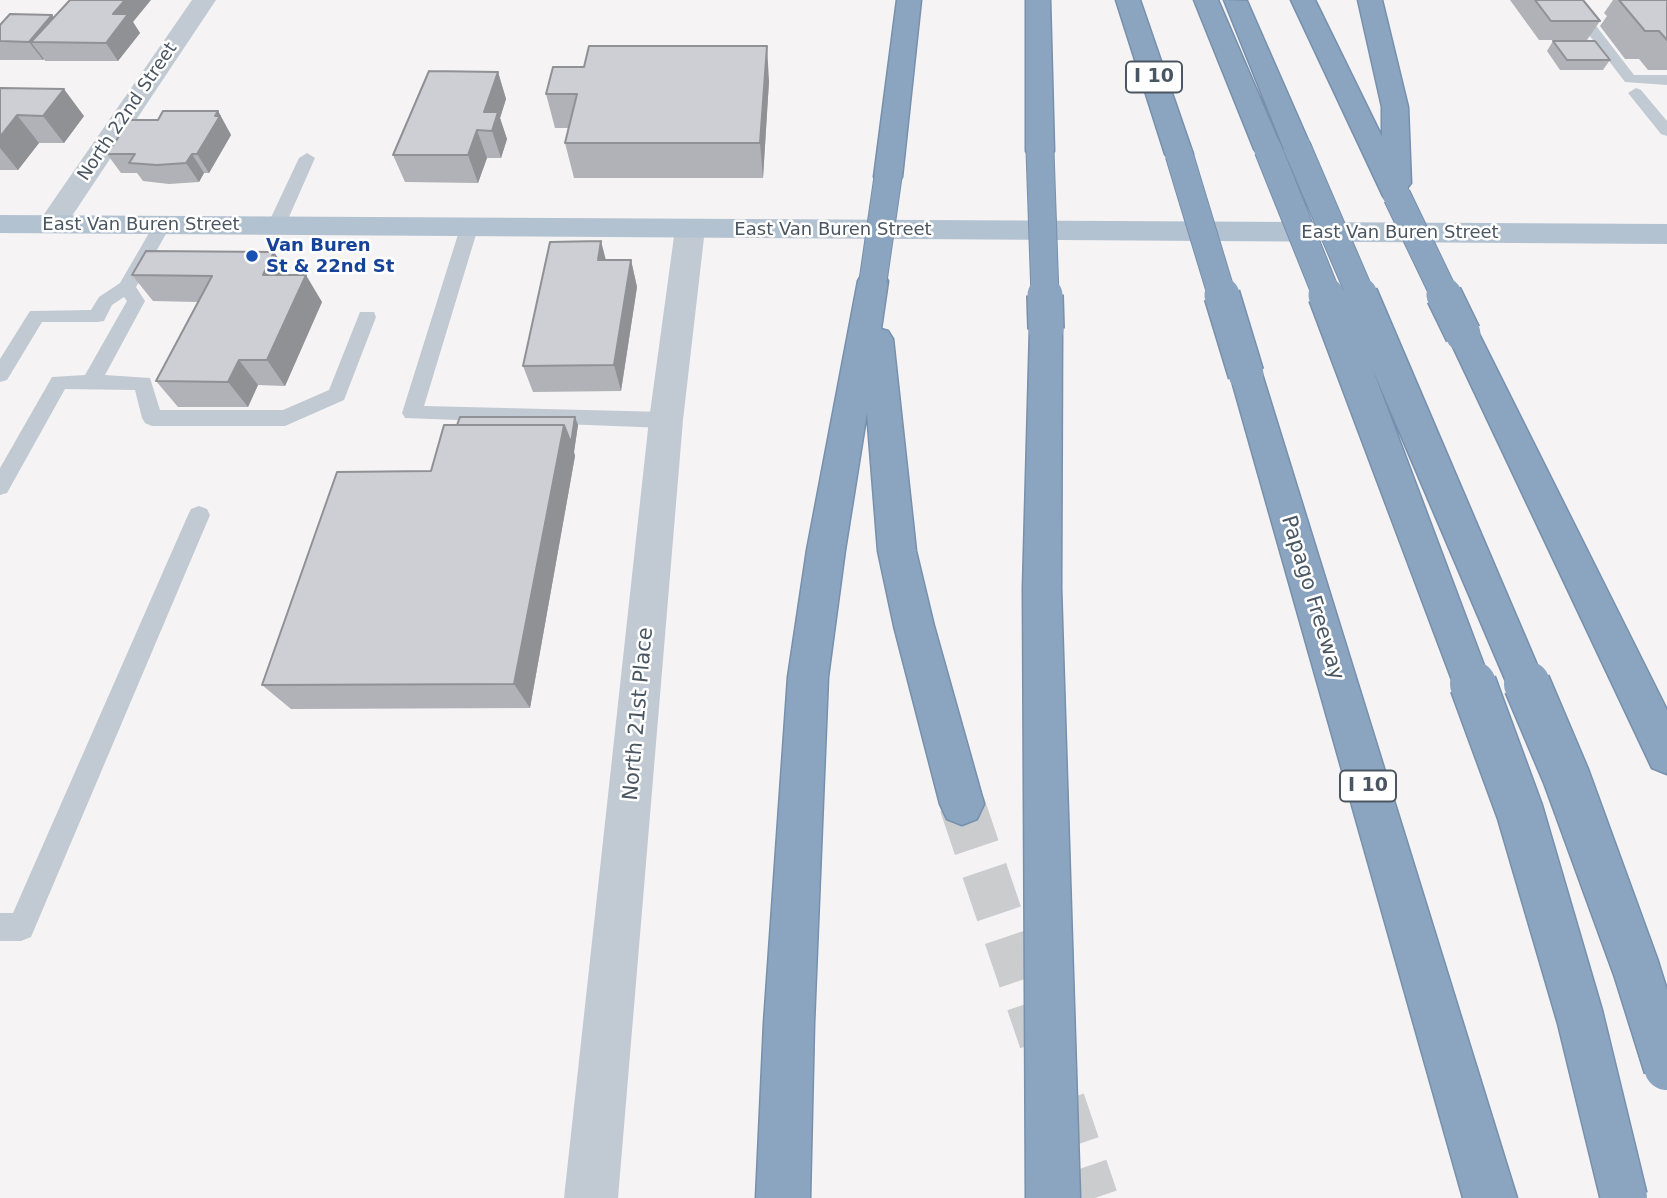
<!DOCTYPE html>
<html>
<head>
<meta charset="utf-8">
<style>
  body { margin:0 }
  canvas { display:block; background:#f5f3f3 }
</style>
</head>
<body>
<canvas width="1667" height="1198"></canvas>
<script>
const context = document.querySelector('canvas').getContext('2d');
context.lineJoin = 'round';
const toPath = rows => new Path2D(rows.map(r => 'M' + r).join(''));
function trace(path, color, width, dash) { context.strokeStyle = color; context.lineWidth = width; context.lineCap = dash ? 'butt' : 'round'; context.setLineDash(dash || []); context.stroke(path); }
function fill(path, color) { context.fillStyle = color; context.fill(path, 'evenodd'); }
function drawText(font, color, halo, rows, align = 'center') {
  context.font = font + ' "DejaVu Sans",sans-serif'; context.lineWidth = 5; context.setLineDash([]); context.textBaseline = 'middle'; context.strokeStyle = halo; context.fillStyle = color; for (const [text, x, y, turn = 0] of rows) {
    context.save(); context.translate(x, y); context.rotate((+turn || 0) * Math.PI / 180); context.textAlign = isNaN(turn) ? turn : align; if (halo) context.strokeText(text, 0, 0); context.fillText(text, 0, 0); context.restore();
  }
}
const highwayTunnel = toPath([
  [962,804,1042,1041],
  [1062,1101,1095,1198]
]);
const lane = toPath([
  [1570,0,1584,0,1587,14,1634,75,1667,75,1667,85,1625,82,1573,14,1570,0],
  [1636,88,1641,90,1667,121,1667,136,1661,134,1628,93,1636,88],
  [307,153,315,158,285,226,276,232,270,230,267,226,299,158,307,153],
  [162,219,171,225,136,287,145,301,105,375,150,378,160,410,283,410,329,390,358,317,360,312,374,312,376,317,344,400,285,426,152,426,145,423,142,418,135,390,65,389,7,493,0,495,0,468,52,377,85,375,127,301,124,297,112,305,104,321,97,322,42,322,7,380,0,382,0,359,30,311,91,310,99,297,120,283,156,221,162,219],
  [469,222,478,228,424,406,666,412,673,415,676,420,673,425,666,428,405,418,402,413,460,228,469,222],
  [199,506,207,509,210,515,31,937,21,941,0,941,0,913,13,913,188,515,191,509,199,506]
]);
const street = toPath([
  [192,0,216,0,62,231,52,233,42,231,37,224,42,217,192,0],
  [690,220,700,222,705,229,683,420,618,1198,564,1198,649,420,675,229,680,222,690,220]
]);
const primary = toPath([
  [0,215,1667,224,1667,244,0,233,0,215]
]);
const highway = toPath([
  [897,0,921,0,902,177,898,183,888,186,878,183,874,177,897,0],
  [1026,0,1050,0,1054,151,1050,157,1040,159,1030,157,1026,151,1026,0],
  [1116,0,1140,0,1193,154,1189,160,1179,162,1169,160,1165,154,1116,0],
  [1194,0,1218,0,1282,149,1278,155,1268,157,1258,155,1254,149,1194,0],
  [1224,0,1247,1,1311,147,1307,153,1297,155,1287,153,1283,147,1224,0],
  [1291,0,1315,0,1382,137,1382,107,1358,0,1382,0,1408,107,1411,183,1407,188,1411,196,1407,202,1397,205,1387,202,1383,196,1291,0],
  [873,271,884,274,888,281,881,329,888,331,893,339,916,551,934,626,984,804,977,819,962,825,947,819,940,804,894,626,878,551,867,412,845,550,828,677,814,1023,810,1198,756,1198,764,1023,788,677,807,550,858,281,862,274,873,271],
  [1046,318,1057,321,1062,329,1061,588,1080,1198,1026,1198,1023,588,1030,329,1035,321,1046,318],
  [1463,323,1474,326,1479,334,1667,710,1667,774,1652,768,1447,334,1452,326,1463,323],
  [1246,362,1258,366,1262,374,1517,1198,1463,1198,1230,374,1234,366,1246,362]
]);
const highwayBridgeFar2 = toPath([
  [1297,147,1361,296],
  [1268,149,1327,296],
  [1040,151,1045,296],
  [1179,154,1222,296],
  [1397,196,1445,296],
  [873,281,888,177]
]);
const highwayBridgeFar1 = toPath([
  [1045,295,1046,329],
  [1222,295,1246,374],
  [1326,295,1473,686],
  [1360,295,1527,686],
  [1444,295,1463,334]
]);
const highwayBridge = toPath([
  [1473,684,1520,812,1580,1017,1624,1198],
  [1527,684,1566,776,1636,968,1667,1067]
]);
const wall = toPath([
  [1510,0,1583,0,1600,21,1587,40,1539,40],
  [1613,0,1667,0,1667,70,1648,70,1639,59,1625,59,1600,26,1607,16,1604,13],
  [52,15,54,18,133,22,140,33,118,61,45,61,44,59,43,60,0,60,0,25],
  [1553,41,1610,60,1603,70,1560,70,1547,51],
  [498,72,506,99,500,118,507,139,501,158,487,158,478,183,405,182,393,155],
  [769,81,763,178,574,178,565,143,568,128,555,128,546,94],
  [0,88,84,116,64,143,39,143,18,170,0,170],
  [218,111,231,135,209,173,204,173,199,182,169,184,143,181,137,173,121,173,107,154],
  [274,252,289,275,322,302,285,386,258,385,248,407,178,407,156,381,198,302,153,301,132,275],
  [606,260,631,260,637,287,621,391,533,392,523,366],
  [575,417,578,425,574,452,575,456,530,708,291,709,262,685,431,471,457,425]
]);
const shadedWall = toPath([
  [125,0,151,0,133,22,140,33,118,61,106,43,113,14],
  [52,15,65,34,31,42,44,59,43,60,29,42],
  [767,46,769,81,763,178,760,143],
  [498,72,506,99,500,118,507,139,501,158,492,131,484,112],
  [64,89,84,116,64,143,43,116],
  [218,111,231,135,209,173,197,154],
  [17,115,39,143,18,170,0,148,0,137],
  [477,130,487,158,478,183,468,155],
  [192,154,204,173,199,182,186,163],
  [601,241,608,268,598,260],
  [274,252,291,278,263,275],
  [631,260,637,287,621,391,614,365],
  [306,275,322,302,285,386,267,360],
  [239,360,258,385,248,407,228,382],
  [575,417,578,425,574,452,575,456,530,708,514,684,564,425]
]);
const building = toPath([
  [70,0,125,0,113,14,128,14,106,43,31,42,70,0],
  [1535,0,1583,0,1600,21,1551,21,1535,0],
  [1619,0,1667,0,1667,40,1659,31,1645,31,1619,0],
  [10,14,52,15,29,42,0,41,0,25,10,14],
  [1553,41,1595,41,1610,60,1567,60,1553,41],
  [589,46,767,46,760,143,565,143,577,94,546,94,553,67,584,67,589,46],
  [429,71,498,72,484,112,498,112,492,131,477,130,468,155,393,155,429,71],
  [0,88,64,89,43,116,17,115,0,137,0,88],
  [163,111,218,111,215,116,220,116,197,154,192,154,186,163,157,165,129,163,135,154,107,154,130,120,158,120,163,111],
  [601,241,598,260,631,260,614,365,523,366,550,242,601,241],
  [146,251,274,252,263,275,306,275,267,360,239,360,228,382,156,381,212,276,132,275,146,251],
  [460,417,575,417,571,443,564,425,457,425,460,417],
  [444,425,564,425,514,684,262,685,337,472,431,471,444,425]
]);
const markers = [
  [252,256,7,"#1a4fb4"]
];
const farStreetnames = [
  ["North 22nd Street",128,112,-56],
  ["East Van Buren Street",141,225],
  ["East Van Buren Street",833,230],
  ["East Van Buren Street",1400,233]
];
const farTransitnames = [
  ["Van Buren",266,246],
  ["St & 22nd St",266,267]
];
const shields = [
  [1154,77,56],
  [1368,786,56]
];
const shieldNames = [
  ["I 10",1154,77],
  ["I 10",1368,786]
];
const streetNames = [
  ["Papago Freeway",1312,598,73],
  ["North 21st Place",639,714,-85]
];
trace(highwayTunnel, '#caccce', 46, [46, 24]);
trace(highway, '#7690ad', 3);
fill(lane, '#c1cad2');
fill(street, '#c1cad2');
fill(primary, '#b3c2d1');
fill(highway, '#8ba5c1');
trace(highwayBridgeFar2, '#7690ad', 29, []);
trace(highwayBridgeFar1, '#7690ad', 38, []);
trace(highwayBridge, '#7690ad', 49, []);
trace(highwayBridgeFar2, '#8ba5c1', 27);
trace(highwayBridgeFar1, '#8ba5c1', 35);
trace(highwayBridge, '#8ba5c1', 46);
fill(wall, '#b0b2b7');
fill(shadedWall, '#909195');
fill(building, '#cdcfd5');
trace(building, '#909195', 2);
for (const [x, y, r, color] of markers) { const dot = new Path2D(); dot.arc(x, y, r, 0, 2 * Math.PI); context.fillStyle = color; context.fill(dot); trace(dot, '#fff', 2.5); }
drawText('18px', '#4a5661', '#fff', farStreetnames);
drawText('bold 18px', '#164399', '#fff', farTransitnames, 'left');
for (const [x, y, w] of shields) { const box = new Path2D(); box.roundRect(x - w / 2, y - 15.5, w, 31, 5); context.fillStyle = '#fff'; context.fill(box); trace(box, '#4a5661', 2); }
drawText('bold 19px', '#4a5661', null, shieldNames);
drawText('21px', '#4a5661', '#fff', streetNames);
</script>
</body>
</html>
